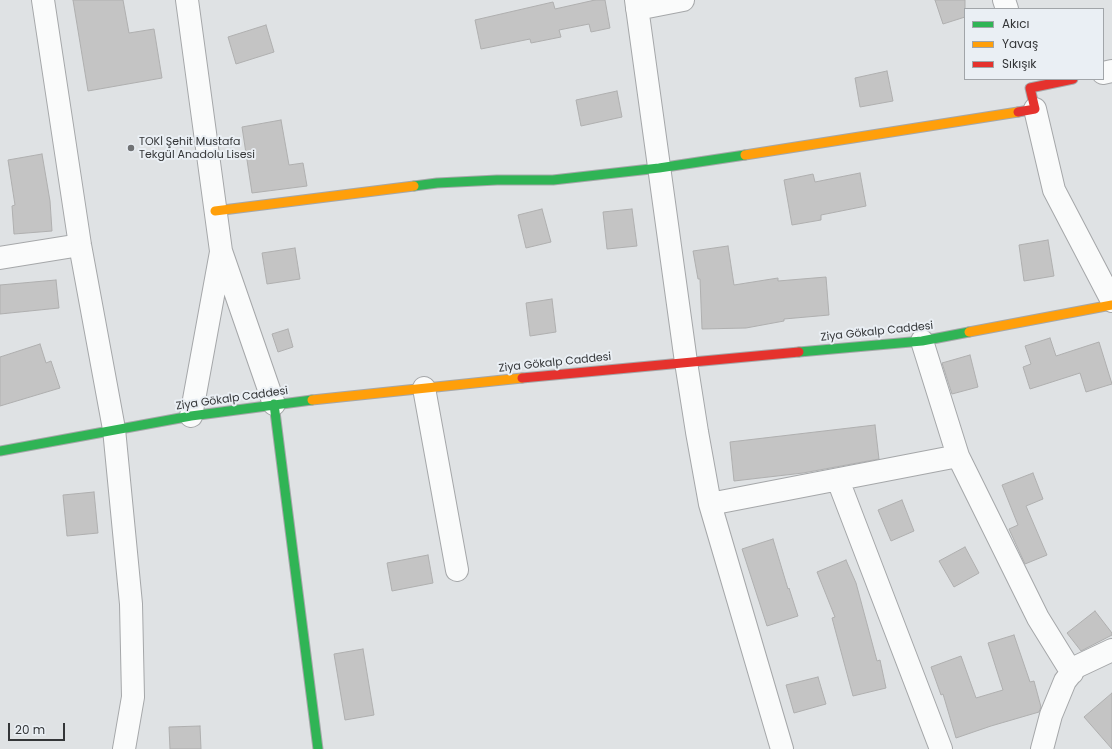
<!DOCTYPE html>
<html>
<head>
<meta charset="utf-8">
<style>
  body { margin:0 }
  #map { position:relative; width:1112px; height:749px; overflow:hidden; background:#dfe2e4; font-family:Poppins,sans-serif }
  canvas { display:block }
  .legend { position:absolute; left:964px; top:8px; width:140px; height:72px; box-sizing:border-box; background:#eaeff4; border:1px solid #a1a5a9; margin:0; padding:5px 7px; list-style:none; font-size:12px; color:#343638 }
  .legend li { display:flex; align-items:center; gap:8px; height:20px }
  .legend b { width:20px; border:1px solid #a1a5a9 }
  .scale { position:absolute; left:8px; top:723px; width:57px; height:18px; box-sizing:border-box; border:2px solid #343638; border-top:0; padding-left:5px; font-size:12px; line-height:14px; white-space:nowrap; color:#343638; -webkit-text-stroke:3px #eaeff4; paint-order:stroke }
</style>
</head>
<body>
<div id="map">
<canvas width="1112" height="749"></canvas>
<ul class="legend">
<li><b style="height:5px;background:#30b455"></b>Akıcı</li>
<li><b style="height:5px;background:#ff9f0a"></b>Yavaş</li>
<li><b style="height:5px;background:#e5322d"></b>Sıkışık</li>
</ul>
<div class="scale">20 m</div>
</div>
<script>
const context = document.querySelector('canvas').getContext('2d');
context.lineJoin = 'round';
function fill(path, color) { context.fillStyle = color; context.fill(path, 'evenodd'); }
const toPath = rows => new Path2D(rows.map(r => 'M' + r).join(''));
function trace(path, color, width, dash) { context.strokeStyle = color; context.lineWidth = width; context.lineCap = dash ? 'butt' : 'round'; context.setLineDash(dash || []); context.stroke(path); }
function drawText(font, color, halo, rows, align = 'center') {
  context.font = font + ' Poppins,sans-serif'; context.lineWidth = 4; context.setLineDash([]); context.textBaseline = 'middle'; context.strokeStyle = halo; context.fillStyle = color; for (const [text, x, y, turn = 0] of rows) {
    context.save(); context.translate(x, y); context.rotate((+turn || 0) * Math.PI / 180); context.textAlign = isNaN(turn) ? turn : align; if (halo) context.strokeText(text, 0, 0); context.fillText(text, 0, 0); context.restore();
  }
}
const building = toPath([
  [73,0,123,0,129,33,154,29,162,78,88,91,73,0],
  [595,0,605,0,610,28,591,32,589,24,559,30,561,37,531,43,530,39,481,49,475,20,553,2,555,9,595,0],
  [935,0,965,0,965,17,943,24,935,0],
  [266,25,274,52,236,64,228,37,266,25],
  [887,71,893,101,860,107,855,78,887,71],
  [617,91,622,117,581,126,576,100,617,91],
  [281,120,289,165,303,163,307,186,252,193,242,127,281,120],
  [42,154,50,201,52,231,14,234,12,206,15,205,8,160,42,154],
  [860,173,866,206,821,215,821,220,792,225,784,180,813,174,815,182,860,173],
  [542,209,551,242,526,248,518,215,542,209],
  [632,209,637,246,607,249,603,212,632,209],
  [1048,240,1054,276,1024,281,1019,245,1048,240],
  [728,246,734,285,778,278,778,281,826,277,829,315,784,319,784,321,746,328,702,329,700,279,698,279,693,251,728,246],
  [295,248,300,279,267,284,262,253,295,248],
  [56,280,59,308,0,314,0,285,56,280],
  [552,299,556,332,530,336,526,303,552,299],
  [288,329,293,347,278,352,272,334,288,329],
  [1050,338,1056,356,1099,342,1112,384,1086,392,1080,373,1030,389,1023,367,1031,364,1025,346,1050,338],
  [40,344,46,363,51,361,60,388,0,406,0,357,40,344],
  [970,355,978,387,952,394,942,363,970,355],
  [875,425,879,459,803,473,734,481,730,442,875,425],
  [1033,473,1043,499,1026,506,1047,555,1025,564,1009,529,1018,525,1002,485,1033,473],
  [94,492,98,533,67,536,63,495,94,492],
  [902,500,914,531,891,541,878,510,902,500],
  [773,539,788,589,789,588,798,616,767,626,742,549,773,539],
  [965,547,979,573,954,587,939,561,965,547],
  [428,555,433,583,392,591,387,563,428,555],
  [846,560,856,583,877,661,880,660,886,688,853,696,832,618,835,617,817,572,846,560],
  [1095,611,1112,633,1112,635,1081,651,1067,633,1095,611],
  [1014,635,1030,682,1034,681,1041,707,1039,712,991,726,956,738,943,694,941,695,931,667,961,656,976,698,1003,690,988,643,1014,635],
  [363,649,374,715,345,720,334,654,363,649],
  [818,677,826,704,794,713,786,685,818,677],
  [1112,693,1112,749,1084,717,1112,693],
  [200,726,201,749,170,749,169,727,200,726]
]);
const street = toPath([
  [43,0,80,245,114,429,131,604,133,697,124,749],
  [187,0,221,251,274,404],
  [636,0,686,362,697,432,710,504,782,749],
  [1004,0,1007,9],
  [637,9,683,0],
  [1103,73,1112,71],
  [1035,109,1054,190,1112,301],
  [0,258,80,245],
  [922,341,958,456,1038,618,1072,673],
  [424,388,457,570],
  [191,416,221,252],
  [838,480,941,749],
  [710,504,958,456],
  [1042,749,1051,715,1065,681,1076,667,1112,650]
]);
const fast = toPath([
  [414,186,437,183,497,180,553,180,659,168,745,155],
  [799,352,922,341,969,332],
  [274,404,318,749],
  [0,451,191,416,312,400]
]);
const slow = toPath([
  [745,155,1018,112],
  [215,211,414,186],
  [969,332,1112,305],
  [312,400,522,378]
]);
const jam = toPath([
  [1018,112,1035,109,1030,88,1073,79],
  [522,378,799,352]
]);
const markers = [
  [131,148,4,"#707274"]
];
const poiNames = [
  ["TOKİ Şehit Mustafa",139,142],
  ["Tekgül Anadolu Lisesi",139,155]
];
const streetNames = [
  ["Ziya Gökalp Caddesi",877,332,-6],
  ["Ziya Gökalp Caddesi",555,363,-6],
  ["Ziya Gökalp Caddesi",232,399,-8]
];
fill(building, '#c4c4c4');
trace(building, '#afafaf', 1);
trace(street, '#a5a7a9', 24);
trace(fast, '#a5a7a9', 11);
trace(slow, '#a5a7a9', 11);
trace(jam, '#a5a7a9', 11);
trace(street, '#fafbfb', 22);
trace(fast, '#30b455', 9);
trace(slow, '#ff9f0a', 9);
trace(jam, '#e5322d', 9);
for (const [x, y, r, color] of markers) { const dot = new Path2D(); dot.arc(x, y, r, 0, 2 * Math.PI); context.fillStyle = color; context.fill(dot); trace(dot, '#eaeff4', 1.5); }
drawText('11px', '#343638', '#eaeff4', poiNames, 'left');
drawText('11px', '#343638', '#eaeff4', streetNames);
</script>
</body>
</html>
